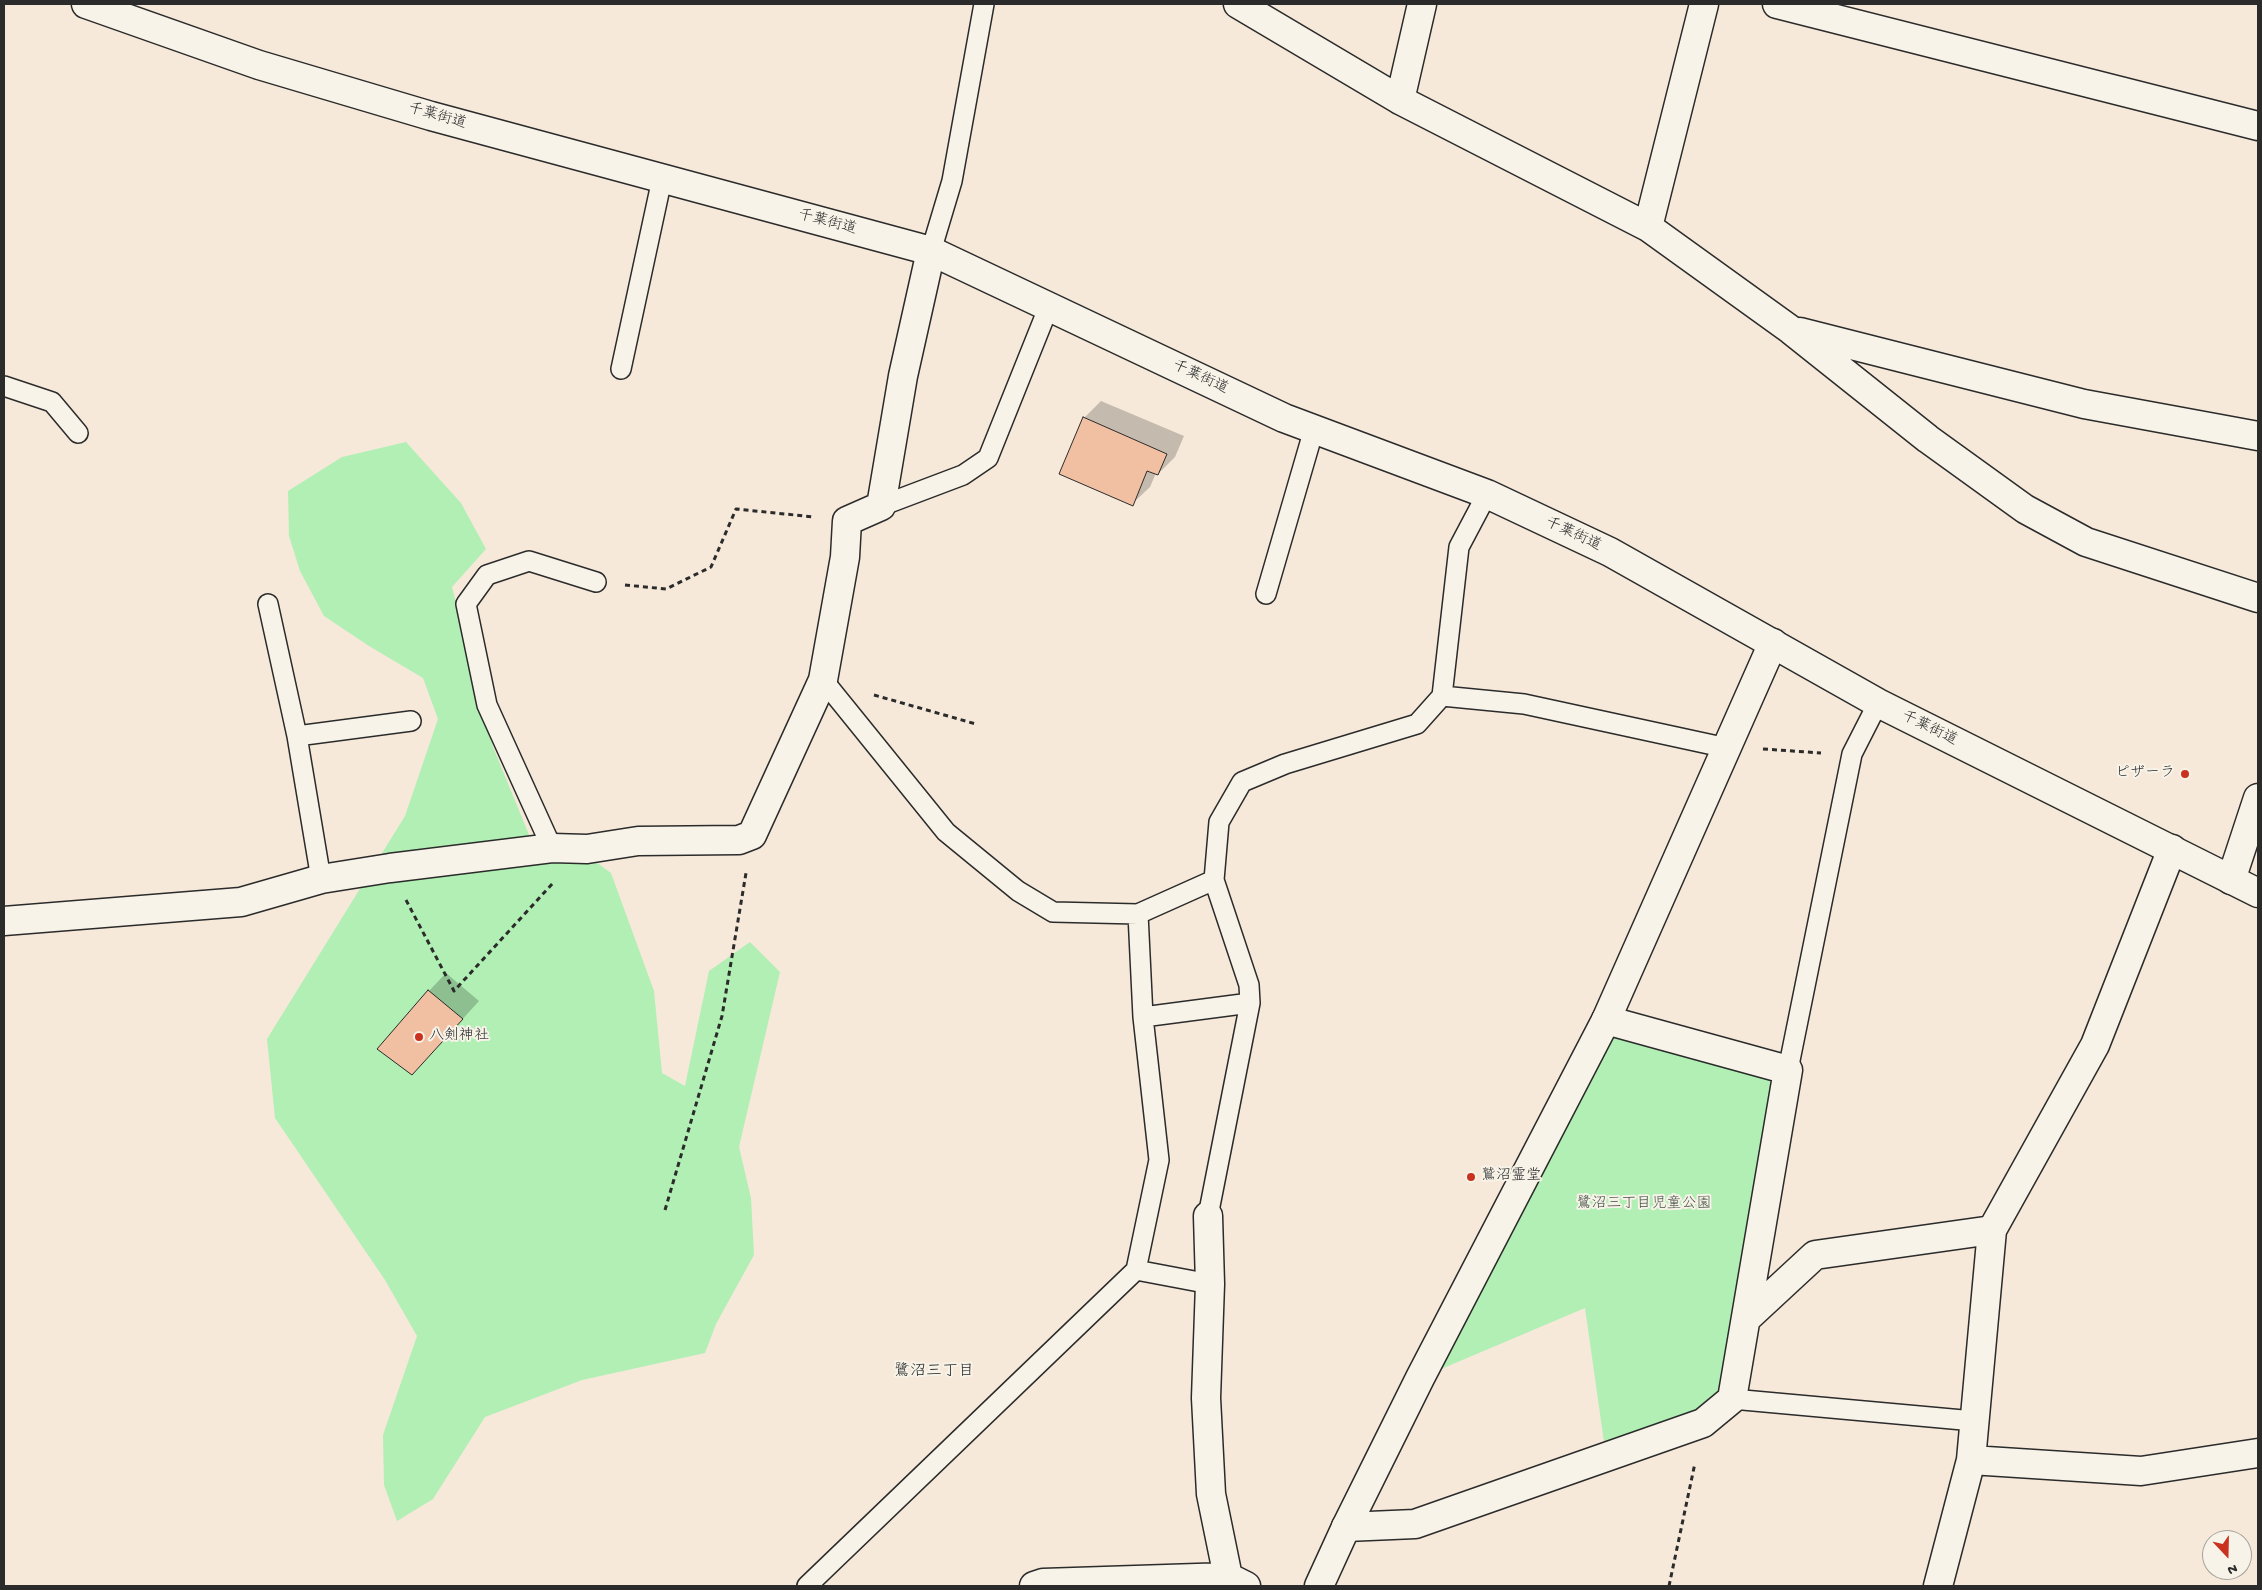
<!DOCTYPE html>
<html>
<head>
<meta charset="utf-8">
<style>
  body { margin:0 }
  #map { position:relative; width:2262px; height:1590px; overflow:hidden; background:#f6e9da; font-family:"Gochi Hand",sans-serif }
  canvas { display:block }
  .frame { position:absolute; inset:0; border:5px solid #2b2b2b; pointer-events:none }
  .north { position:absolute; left:2202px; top:1530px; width:50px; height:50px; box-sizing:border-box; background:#f7f3e8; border:1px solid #a5a39c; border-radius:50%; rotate:159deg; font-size:14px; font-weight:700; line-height:20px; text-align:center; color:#2b2b2b }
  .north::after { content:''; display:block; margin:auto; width:18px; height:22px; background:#c8321e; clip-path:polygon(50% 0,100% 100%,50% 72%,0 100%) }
</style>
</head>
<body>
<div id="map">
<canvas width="2262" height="1590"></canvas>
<div class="frame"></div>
<div class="north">N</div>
</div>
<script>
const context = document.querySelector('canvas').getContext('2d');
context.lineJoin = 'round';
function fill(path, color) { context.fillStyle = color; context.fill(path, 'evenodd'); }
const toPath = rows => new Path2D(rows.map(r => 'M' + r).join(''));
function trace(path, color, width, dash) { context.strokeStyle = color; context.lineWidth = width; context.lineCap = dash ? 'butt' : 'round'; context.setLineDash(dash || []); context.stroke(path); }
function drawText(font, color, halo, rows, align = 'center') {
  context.font = font + ' "Gochi Hand","Klee One",sans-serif'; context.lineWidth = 4; context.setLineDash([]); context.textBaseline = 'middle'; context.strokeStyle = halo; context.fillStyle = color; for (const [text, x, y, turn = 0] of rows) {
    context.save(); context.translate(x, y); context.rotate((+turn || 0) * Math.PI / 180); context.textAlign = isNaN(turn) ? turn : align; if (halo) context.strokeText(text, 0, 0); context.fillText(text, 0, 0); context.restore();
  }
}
const green = toPath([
  [406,442,461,503,486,549,452,587,493,747,539,859,592,859,611,873,654,991,662,1073,685,1086,709,971,750,942,780,972,739,1147,751,1198,754,1255,716,1324,705,1353,582,1380,485,1417,433,1499,397,1521,384,1485,383,1435,417,1336,385,1280,275,1118,267,1039,405,816,438,719,423,678,369,646,324,616,300,571,289,536,288,491,342,457],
  [1606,1020,1788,1070,1732,1399,1606,1456,1585,1308,1420,1378]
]);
const shadow = toPath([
  [1101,401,1184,436,1175,457,1158,474,1156,473,1150,487,1132,504,1084,418],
  [446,973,479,1001,429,1056,429,991]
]);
const building = toPath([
  [1083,417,1167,454,1158,475,1147,471,1133,506,1059,474,1083,417],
  [428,990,463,1019,412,1075,377,1049,428,990]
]);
const path = toPath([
  [625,585,666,589,711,567,736,509,814,517],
  [874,695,976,724],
  [1763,749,1821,753],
  [406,900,454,991,553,883],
  [665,1210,722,1016,746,873],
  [1669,1586,1695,1463]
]);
const lane = toPath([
  [931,251,952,181,984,4],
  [621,369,662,179],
  [4,386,52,402,78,433],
  [881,506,963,475,988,458,1049,306],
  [1266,594,1314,429],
  [268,604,297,736,321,879],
  [823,680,946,832,1018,891,1053,912,1138,914,1214,880],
  [1442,696,1459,547,1487,494],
  [297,736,411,721],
  [552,848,487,705,466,604,487,575,529,561,596,582],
  [1143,1017,1250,1003],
  [1788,1070,1852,754,1878,703],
  [1208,1216,1250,1003,1249,985,1214,880,1219,822,1242,782,1285,764,1417,724,1442,696,1524,704,1727,748],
  [1136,1270,1210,1284],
  [1732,1399,1974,1421],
  [807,1586,1136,1270,1159,1160,1143,1017,1138,914]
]);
const street = toPath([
  [1238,4,1400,100,1648,227,1791,330,1928,439,2025,509,2086,542,2258,598],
  [1777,4,2258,126],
  [1400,100,1422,4],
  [1648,227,1704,4],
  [1800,332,2084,404,2258,436],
  [2231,880,2258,798],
  [4,921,241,902,321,879,390,868,552,848,587,849,638,841,739,840,752,835,823,680,845,557,847,521,881,506,903,376,931,251],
  [1208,1216,1210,1284,1206,1398,1211,1494,1228,1577],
  [1747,1318,1815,1255,1992,1230,2095,1045,2172,849],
  [1971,1460,2141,1471,2258,1453],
  [1346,1527,1415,1524,1703,1423,1732,1399,1788,1070,1606,1020],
  [1034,1586,1043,1583,1228,1577,1246,1586],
  [1938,1586,1971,1460,1992,1230]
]);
const secondary = toPath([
  [1319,1586,1346,1527,1420,1378,1606,1020,1773,643]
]);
const highway = toPath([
  [86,4,259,65,431,116,931,251,1284,418,1487,494,1610,552,1878,703,2258,893]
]);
const markers = [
  [2185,774,5,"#c8321e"],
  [419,1037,5,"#c8321e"],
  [1471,1177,5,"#c8321e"]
];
const streetNames = [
  ["千葉街道",437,117,16],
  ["千葉街道",827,223,15],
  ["千葉街道",1200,378,25],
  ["千葉街道",1573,535,25],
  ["千葉街道",1929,729,26]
];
const poiNames = [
  ["ピザーラ",2175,774,"right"],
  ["八剣神社",429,1037],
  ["鷲沼霊堂",1481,1177]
];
const parkNames = [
  ["鷺沼三丁目児童公園",1644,1205]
];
const neighbourhoodNames = [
  ["鷺沼三丁目",934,1373]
];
fill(green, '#b1efb5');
fill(shadow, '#0003');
fill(building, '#f1bfa2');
trace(building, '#2b2b2b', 1);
trace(lane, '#2b2b2b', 22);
trace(street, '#2b2b2b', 31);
trace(secondary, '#2b2b2b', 31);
trace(highway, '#2b2b2b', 31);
trace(path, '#2b2b2b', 3, [5, 4]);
trace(lane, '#f7f3e8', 19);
trace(street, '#f7f3e8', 28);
trace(secondary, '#f7f3e8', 28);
trace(highway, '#f7f3e8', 28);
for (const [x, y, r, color] of markers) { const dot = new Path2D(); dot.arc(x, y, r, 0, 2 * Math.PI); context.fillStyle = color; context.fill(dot); trace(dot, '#f7f3e8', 2); }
drawText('15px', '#2b2b2b', '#f7f3e8', streetNames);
drawText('15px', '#2b2b2b', '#f7f3e8', poiNames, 'left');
drawText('15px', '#465247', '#f7f3e8', parkNames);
drawText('16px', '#2b2b2b', '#f7f3e8', neighbourhoodNames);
</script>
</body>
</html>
